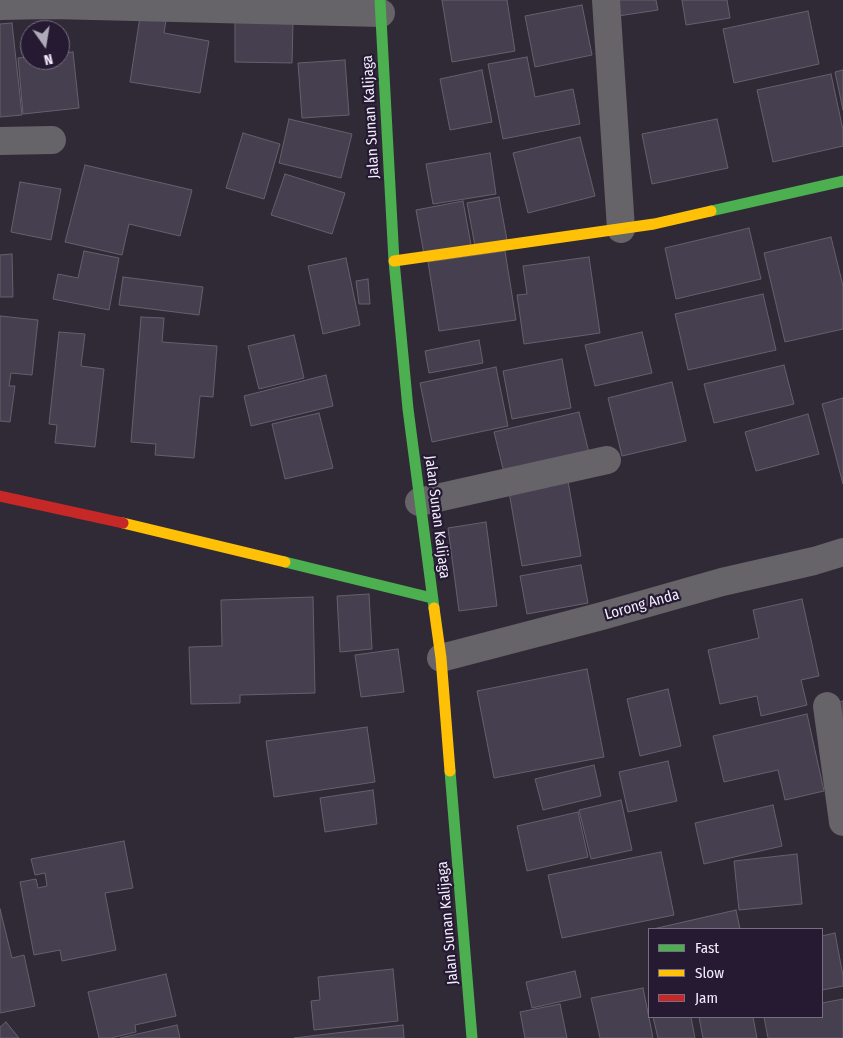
<!DOCTYPE html>
<html>
<head>
<meta charset="utf-8">
<style>
  body { margin:0 }
  #map { position:relative; width:843px; height:1038px; overflow:hidden; background:#302a37; font-family:"Fira Sans Condensed",sans-serif }
  canvas { display:block }
  .legend { position:absolute; left:648px; top:928px; width:175px; height:90px; box-sizing:border-box; background:#251a32; border:1px solid #776e83; margin:0; padding:6px 9px; list-style:none; font-size:15px; color:#f3edfd }
  .legend li { display:flex; align-items:center; gap:10px; height:25px }
  .legend b { width:25px; border:1px solid #776e83 }
  .north { position:absolute; left:20px; top:20px; width:50px; height:50px; box-sizing:border-box; background:#251a32; border:1px solid #776e83; border-radius:50%; rotate:167deg; font-size:14px; font-weight:700; line-height:20px; text-align:center; color:#f3edfd }
  .north::after { content:''; display:block; margin:auto; width:18px; height:22px; background:#afa9b8; clip-path:polygon(50% 0,100% 100%,50% 72%,0 100%) }
</style>
</head>
<body>
<div id="map">
<canvas width="843" height="1038"></canvas>
<ul class="legend">
<li><b style="height:6px;background:#4caf50"></b>Fast</li>
<li><b style="height:6px;background:#ffc107"></b>Slow</li>
<li><b style="height:6px;background:#c62828"></b>Jam</li>
</ul>
<div class="north">N</div>
</div>
<script>
const context = document.querySelector('canvas').getContext('2d');
context.lineJoin = 'round';
function fill(path, color) { context.fillStyle = color; context.fill(path, 'evenodd'); }
const toPath = rows => new Path2D(rows.map(r => 'M' + r).join(''));
function trace(path, color, width, dash) { context.strokeStyle = color; context.lineWidth = width; context.lineCap = dash ? 'butt' : 'round'; context.setLineDash(dash || []); context.stroke(path); }
function drawText(font, color, halo, rows, align = 'center') {
  context.font = font + ' "Fira Sans Condensed",sans-serif'; context.lineWidth = 4.5; context.setLineDash([]); context.textBaseline = 'middle'; context.strokeStyle = halo; context.fillStyle = color; for (const [text, x, y, turn = 0] of rows) {
    context.save(); context.translate(x, y); context.rotate((+turn || 0) * Math.PI / 180); context.textAlign = isNaN(turn) ? turn : align; if (halo) context.strokeText(text, 0, 0); context.fillText(text, 0, 0); context.restore();
  }
}
const building = toPath([
  [442,0,507,0,515,51,452,62,442,0],
  [616,0,656,0,658,10,618,16,616,0],
  [682,0,727,0,730,18,686,25,682,0],
  [582,5,592,55,535,67,525,16,582,5],
  [141,10,167,14,164,33,209,41,200,93,130,82,141,10],
  [808,11,819,64,734,83,723,29,808,11],
  [235,21,293,22,292,63,235,62,235,21],
  [12,23,22,115,0,117,0,24,12,23],
  [73,52,79,108,23,114,18,58,30,57,30,60,60,60,60,53,73,52],
  [527,57,535,97,573,89,580,124,503,139,488,64,527,57],
  [345,60,349,115,302,118,298,63,345,60],
  [482,70,492,122,450,130,440,79,482,70],
  [843,70,843,110,835,72,843,70],
  [831,74,843,130,843,146,773,162,757,90,831,74],
  [289,119,352,134,341,178,279,163,289,119],
  [717,119,728,168,652,184,642,134,717,119],
  [243,133,280,144,264,199,226,188,243,133],
  [580,137,595,196,528,213,513,153,580,137],
  [490,153,496,194,433,204,426,164,490,153],
  [85,165,192,190,180,236,129,224,122,255,65,242,85,165],
  [285,174,345,193,332,234,271,215,285,174],
  [20,182,61,189,51,240,11,232,20,182],
  [499,197,507,240,475,246,467,203,499,197],
  [463,201,471,245,424,254,416,210,463,201],
  [749,228,761,279,676,299,665,248,749,228],
  [831,237,843,286,843,329,785,342,764,253,831,237],
  [84,251,119,258,109,310,53,299,58,274,78,278,84,251],
  [505,251,516,320,439,331,428,262,505,251],
  [12,254,13,297,0,297,0,255,12,254],
  [589,257,600,333,524,344,517,295,527,294,523,266,589,257],
  [346,258,360,325,323,334,308,266,346,258],
  [123,277,203,287,199,315,119,305,123,277],
  [368,279,370,304,359,304,356,281,368,279],
  [763,294,776,350,688,370,675,314,763,294],
  [0,316,38,320,32,375,11,373,9,386,15,386,10,422,0,421,0,316],
  [141,317,164,318,162,342,217,346,213,397,200,396,194,458,155,455,156,444,131,442,141,317],
  [59,332,85,334,81,366,104,369,95,447,55,443,57,425,49,424,59,332],
  [642,332,652,373,595,386,585,345,642,332],
  [294,335,304,378,259,389,248,346,294,335],
  [479,340,483,363,429,373,425,351,479,340],
  [562,359,571,408,512,419,503,371,562,359],
  [784,365,794,404,714,423,704,384,784,365],
  [496,367,508,426,432,442,420,383,496,367],
  [326,375,333,406,251,426,244,396,326,375],
  [672,382,686,441,622,456,608,398,672,382],
  [843,398,843,484,822,404,843,398],
  [579,412,591,461,506,481,494,432,579,412],
  [319,413,333,468,285,479,272,424,319,413],
  [808,414,819,454,756,471,745,432,808,414],
  [568,481,581,556,522,566,509,492,568,481],
  [486,522,497,606,459,611,448,528,486,522],
  [581,565,588,603,527,614,520,576,581,565],
  [369,594,372,649,340,652,337,596,369,594],
  [313,597,315,693,240,695,240,703,191,704,189,647,222,646,221,600,313,597],
  [802,599,819,676,801,680,807,705,761,716,757,696,720,704,708,650,759,638,753,610,802,599],
  [398,649,404,692,361,697,355,655,398,649],
  [587,669,604,757,494,778,477,691,587,669],
  [668,689,681,746,640,756,627,699,668,689],
  [843,701,843,725,838,702,843,701],
  [807,714,824,791,785,800,778,770,724,782,713,736,807,714],
  [367,727,375,782,274,797,266,741,367,727],
  [668,761,677,801,628,812,619,772,668,761],
  [594,765,601,796,543,810,535,779,594,765],
  [373,790,377,824,325,832,320,798,373,790],
  [621,800,632,850,591,859,579,810,621,800],
  [773,805,782,846,704,864,695,823,773,805],
  [578,812,588,857,527,871,517,826,578,812],
  [124,841,133,888,105,893,116,950,62,961,60,950,34,955,20,882,36,879,38,888,47,886,45,873,35,875,31,859,124,841],
  [661,852,674,915,562,938,548,875,661,852],
  [797,854,802,904,739,910,734,861,797,854],
  [0,909,12,958,24,955,35,1006,0,1013,0,909],
  [736,910,740,929,653,929,736,910],
  [835,933,843,976,843,986,822,990,822,936,835,933],
  [393,969,398,1021,314,1030,311,1001,320,1000,318,977,393,969],
  [575,971,581,997,532,1008,526,982,575,971],
  [166,974,176,1016,135,1025,136,1032,111,1038,99,1038,88,992,166,974],
  [643,988,653,1038,600,1038,591,998,643,988],
  [843,999,843,1038,768,1038,764,1017,822,1017,822,1003,843,999],
  [560,1004,567,1038,525,1038,520,1012,560,1004],
  [653,1017,691,1017,695,1038,658,1038,653,1017],
  [699,1017,753,1017,757,1038,703,1038,699,1017],
  [6,1022,19,1038,0,1038,0,1027,6,1022],
  [177,1025,180,1038,120,1038,177,1025],
  [403,1025,404,1038,294,1038,403,1025]
]);
const street = toPath([
  [606,0,621,229],
  [0,6,52,5,381,13],
  [0,141,52,140],
  [419,502,607,460],
  [441,658,602,616,722,582,814,561,843,552],
  [827,706,843,822]
]);
const fast = toPath([
  [380,0,394,261,408,409,434,608],
  [711,211,843,181],
  [285,562,432,598],
  [450,771,472,1038]
]);
const slow = toPath([
  [394,261,654,224,711,211],
  [123,523,285,562],
  [434,608,441,658,450,771]
]);
const jam = toPath([
  [0,496,123,523]
]);
const streetNames = [
  ["Jalan Sunan Kalijaga",371,117,-93],
  ["Jalan Sunan Kalijaga",437,517,83],
  ["Lorong Anda",642,605,-16],
  ["Jalan Sunan Kalijaga",448,923,-95]
];
fill(building, '#463f4f');
trace(building, '#65606c', 1);
trace(street, '#666369', 28);
trace(fast, '#4caf50', 11);
trace(slow, '#ffc107', 11);
trace(jam, '#c62828', 11);
drawText('15px', '#f3edfd', '#251a32', streetNames);
</script>
</body>
</html>
